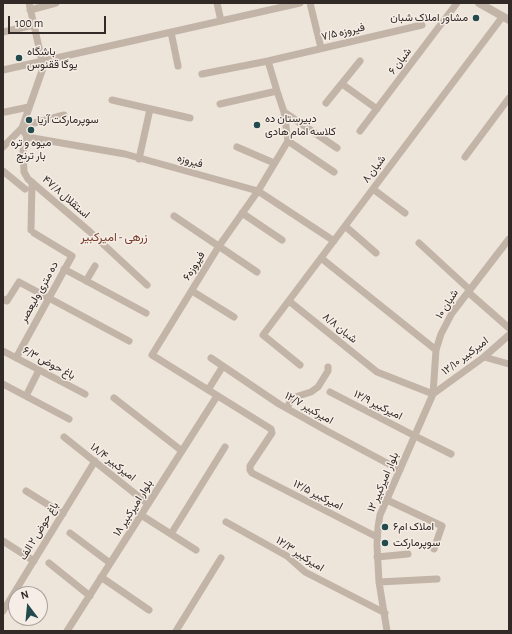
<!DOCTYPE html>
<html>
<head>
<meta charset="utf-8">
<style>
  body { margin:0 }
  #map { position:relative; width:512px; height:634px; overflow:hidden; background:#ede4da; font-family:"Alegreya Sans",sans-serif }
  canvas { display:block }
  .frame { position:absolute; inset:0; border:4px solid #312a27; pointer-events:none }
  .north { position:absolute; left:8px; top:586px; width:40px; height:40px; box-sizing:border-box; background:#f6eee6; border:1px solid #a7a09a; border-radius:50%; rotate:344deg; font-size:11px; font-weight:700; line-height:16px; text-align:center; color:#312a27 }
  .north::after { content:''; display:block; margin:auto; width:14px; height:18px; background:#234a4d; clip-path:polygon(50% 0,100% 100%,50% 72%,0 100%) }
  .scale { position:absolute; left:8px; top:16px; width:98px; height:18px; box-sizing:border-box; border:2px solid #312a27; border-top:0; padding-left:5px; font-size:12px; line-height:14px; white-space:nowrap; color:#312a27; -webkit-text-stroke:3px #f6eee6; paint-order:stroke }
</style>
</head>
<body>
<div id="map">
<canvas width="512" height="634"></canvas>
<div class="frame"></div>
<div class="north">N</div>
<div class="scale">100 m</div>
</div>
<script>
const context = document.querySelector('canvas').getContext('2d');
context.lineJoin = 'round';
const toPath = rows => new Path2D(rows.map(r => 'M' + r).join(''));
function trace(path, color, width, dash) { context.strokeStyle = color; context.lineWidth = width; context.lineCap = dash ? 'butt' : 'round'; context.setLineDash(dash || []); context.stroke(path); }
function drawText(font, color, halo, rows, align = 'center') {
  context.font = font + ' "Alegreya Sans",Vazirmatn,sans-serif'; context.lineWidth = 3; context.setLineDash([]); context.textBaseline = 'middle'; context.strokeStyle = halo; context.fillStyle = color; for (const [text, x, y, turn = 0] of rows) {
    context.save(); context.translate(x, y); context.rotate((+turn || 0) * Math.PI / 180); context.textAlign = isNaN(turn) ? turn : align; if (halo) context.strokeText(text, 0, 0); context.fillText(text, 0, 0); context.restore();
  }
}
const minor = toPath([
  [217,3,221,21],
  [310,3,321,48],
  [30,10,56,3],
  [3,32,34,25],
  [171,32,178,66],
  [268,61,277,91,284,112,288,141,258,191,219,246,152,355,271,429,272,433,250,466,250,470,252,473,377,537],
  [3,70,300,3],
  [202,74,268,61,422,25],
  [342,84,377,109],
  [112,100,190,118],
  [326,103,360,61],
  [220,104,277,91],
  [5,112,29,107],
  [284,112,337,148],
  [23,126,64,115],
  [22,128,27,137,23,151,24,172,28,179,89,231,147,285],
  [360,131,457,3],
  [27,137,125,154,258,191,334,241],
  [288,141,334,172],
  [3,147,22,128,43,68,42,61,29,3],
  [237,147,274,163],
  [465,157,509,98],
  [139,159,150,109],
  [3,171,25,189],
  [373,189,405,213],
  [242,213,282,240],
  [174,216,257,272],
  [345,226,376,253],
  [31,230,32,182],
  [419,243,470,290],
  [321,258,436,350],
  [64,269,146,313],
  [86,281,95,266],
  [192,291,234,317],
  [468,292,509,328],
  [3,299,7,301,19,282,129,341],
  [289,301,377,372,433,394],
  [3,351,85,394],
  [484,357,509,364],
  [16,358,72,256,34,233],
  [211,358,279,404,327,431,400,470],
  [300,365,263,335,503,16],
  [3,384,69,419],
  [208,390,223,366],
  [330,392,415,436,451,454],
  [433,394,484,357,509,335],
  [26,396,39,370],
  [114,398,182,451],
  [287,408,292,398,311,392,318,387,328,371,328,367],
  [64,437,148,504],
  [26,491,63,514],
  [387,500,442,526,434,549],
  [141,515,196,550],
  [226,522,287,556,305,572,385,613],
  [70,533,110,563],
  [171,534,225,447],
  [3,541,34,561],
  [377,557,408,554],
  [49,563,90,596],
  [101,577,149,610],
  [379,582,437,579],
  [3,611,95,461],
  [67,631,217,396],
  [176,631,221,558],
  [387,631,379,582,377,545,378,527,380,515,433,394,436,350,441,334,452,313,509,239]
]);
const tertiary = toPath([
  [479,3,509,20]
]);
const markers = [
  [476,18,4,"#234a4d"],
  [19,58,4,"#234a4d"],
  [29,120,4,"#234a4d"],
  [257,125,4,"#234a4d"],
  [31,130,4,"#234a4d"],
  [385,527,4,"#234a4d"],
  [385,543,4,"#234a4d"]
];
const poiNames = [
  ["مشاور املاک شبان",468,18,"right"],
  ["باشگاه",27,52],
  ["یوگا ققنوس",27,65],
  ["دبیرستان ده",265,119],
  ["کلاسه امام هادی",265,132],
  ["سوپرمارکت آریا",37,120],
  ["میوه و تره",31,143,"center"],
  ["بار ترنج",31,156,"center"],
  ["املاک ام۶",393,527],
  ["سوپرمارکت",393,543]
];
const streetNames = [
  ["۷/۵ فیروزه",343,32,-13],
  ["۶ شبان",400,61,-53],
  ["فیروزه",190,161,15],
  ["۸ شبان",374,169,-53],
  ["۴۷/۸ استقلال",66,197,41],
  ["فیروزه۶",194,266,-58],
  ["ده متری ولیعصر",39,292,-61],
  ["۱۰ شبان",447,304,-57],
  ["۸/۸ شبان",340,328,39],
  ["۱۲/۱۰ امیرکبیر",465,356,-37],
  ["۶/۳ باغ حوض",49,363,28],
  ["۱۲/۹ امیرکبیر",378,405,27],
  ["۱۲/۷ امیرکبیر",309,408,30],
  ["۱۸/۴ امیرکبیر",113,462,38],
  ["۱۲ بلوار امیرکبیر",383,482,-67],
  ["۱۲/۵ امیرکبیر",318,495,27],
  ["۱۸ بلوار امیرکبیر",133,508,-58],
  ["باغ حوض ۲ الف",39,531,-59],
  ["۱۲/۳ امیرکبیر",300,554,33]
];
const neighbourhoodNames = [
  ["زرهی - امیرکبیر",114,237]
];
trace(minor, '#c3b4a8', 7);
trace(tertiary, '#c3b4a8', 8);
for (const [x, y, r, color] of markers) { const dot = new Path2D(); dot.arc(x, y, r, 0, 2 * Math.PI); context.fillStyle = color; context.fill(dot); trace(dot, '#f6eee6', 1.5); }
drawText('11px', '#312a27', '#f6eee6', poiNames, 'left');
drawText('11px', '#312a27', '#f6eee6', streetNames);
drawText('12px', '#753d2b', '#f6eee6', neighbourhoodNames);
</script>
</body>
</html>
